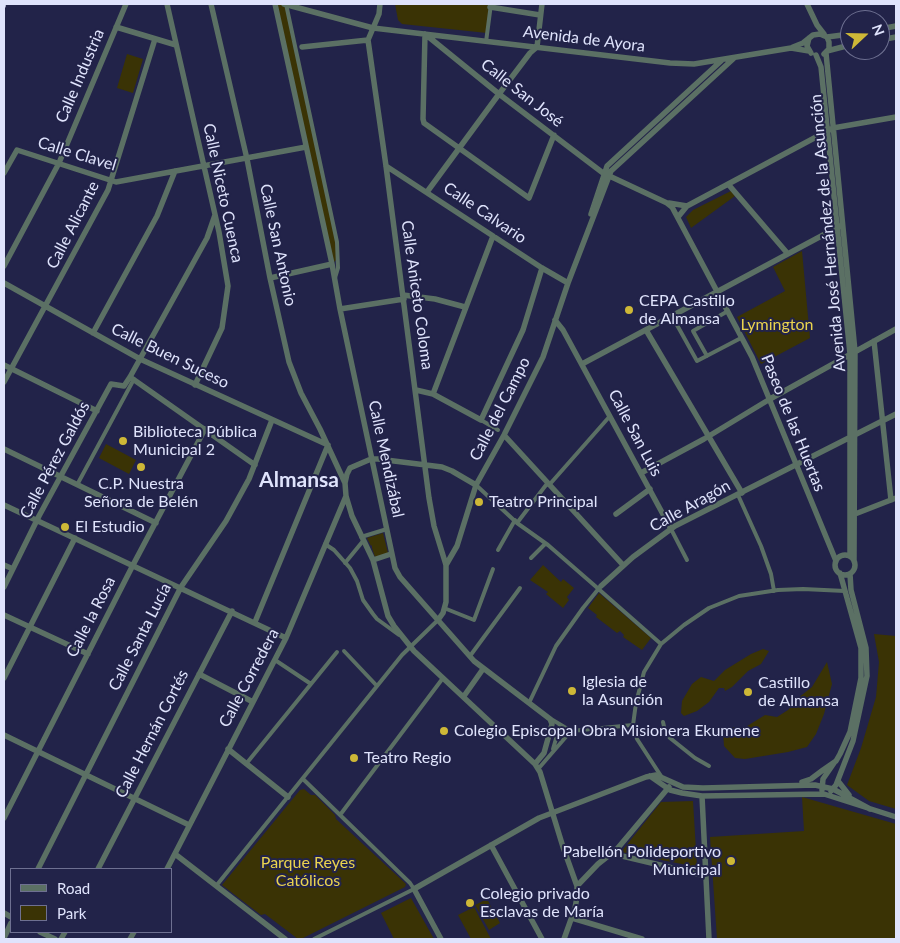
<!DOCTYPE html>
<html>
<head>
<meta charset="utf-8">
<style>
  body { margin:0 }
  #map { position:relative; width:900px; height:943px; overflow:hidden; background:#222349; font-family:Lato,sans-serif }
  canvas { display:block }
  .frame { position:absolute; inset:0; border:5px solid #dfe3fc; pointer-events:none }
  .legend { position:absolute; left:10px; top:868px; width:162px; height:65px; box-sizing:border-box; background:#222349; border:1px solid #6e7091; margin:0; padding:6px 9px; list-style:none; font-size:15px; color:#dfe3fc }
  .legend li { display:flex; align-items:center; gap:10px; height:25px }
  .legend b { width:25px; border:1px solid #6e7091 }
  .north { position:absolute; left:840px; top:10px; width:50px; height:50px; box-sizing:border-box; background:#222349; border:1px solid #6e7091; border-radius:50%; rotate:69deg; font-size:14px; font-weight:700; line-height:20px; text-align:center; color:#dfe3fc }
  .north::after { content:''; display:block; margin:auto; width:18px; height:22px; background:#ceb837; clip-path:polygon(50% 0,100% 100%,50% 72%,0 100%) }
</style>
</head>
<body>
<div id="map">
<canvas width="900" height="943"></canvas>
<div class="frame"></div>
<ul class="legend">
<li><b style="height:6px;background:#5b7064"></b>Road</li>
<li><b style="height:14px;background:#3a3305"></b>Park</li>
</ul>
<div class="north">N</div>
</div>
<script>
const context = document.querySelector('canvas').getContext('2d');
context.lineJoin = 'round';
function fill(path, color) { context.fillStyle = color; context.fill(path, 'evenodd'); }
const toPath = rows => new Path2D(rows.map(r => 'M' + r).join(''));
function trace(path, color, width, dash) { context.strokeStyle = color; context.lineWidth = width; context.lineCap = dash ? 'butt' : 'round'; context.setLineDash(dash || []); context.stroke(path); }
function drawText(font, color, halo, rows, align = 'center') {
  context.font = font + ' Lato,sans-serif'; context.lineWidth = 4; context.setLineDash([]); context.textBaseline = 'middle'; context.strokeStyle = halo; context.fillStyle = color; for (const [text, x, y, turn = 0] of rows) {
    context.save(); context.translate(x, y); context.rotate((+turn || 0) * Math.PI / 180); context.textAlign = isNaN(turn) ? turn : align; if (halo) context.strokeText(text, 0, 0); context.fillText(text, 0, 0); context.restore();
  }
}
const green = toPath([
  [275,4,286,4,334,225,338,258,332,264],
  [395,4,491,4,487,33,402,24,398,20],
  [127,54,143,59,133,93,117,88],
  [731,191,735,196,691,228,686,217,693,210],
  [802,251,810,338,761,364,737,317,785,291,773,267],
  [106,444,136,460,129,474,99,458],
  [383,533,388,553,375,557,372,548,372,545,371,546,367,538],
  [543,565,561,582,563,579,574,588,567,597,569,600,563,608,546,594,548,592,530,580],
  [599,593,651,638,642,650,623,637,624,635,620,631,617,633,596,617,597,615,588,608],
  [874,634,896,636,896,809,869,801,847,785,861,748,876,697,879,662],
  [763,649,769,651,761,664,748,671,732,687,725,691,724,688,719,688,709,702,697,711,684,716,681,713,682,701,692,684,701,677,714,681,725,670,751,654],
  [827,662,832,684,824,714,816,734,807,747,788,752,745,759,735,758,724,746,723,732,729,727,744,728,765,715,777,717,788,710,798,698,812,687],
  [304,789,311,795,315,795,335,815,336,819,406,884,405,887,301,939,298,939,265,914,261,915,222,885,300,790],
  [802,797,896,824,896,939,717,939,710,837,804,831],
  [693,801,697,867,621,852,661,802],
  [411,898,434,939,394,939,381,913],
  [487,899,500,923,489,930,475,905],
  [474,907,491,939,471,939,458,915]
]);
const pedestrian = toPath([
  [286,4,337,242,338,268,335,278],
  [486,42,491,4],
  [672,316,697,361,741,338],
  [707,356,693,331,728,311],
  [481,420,498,430],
  [77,485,134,379],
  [476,485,517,523,548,545,594,585,661,644],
  [738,495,761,546,771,574,774,591],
  [517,523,546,485,550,484,610,416],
  [671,529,687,560],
  [361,537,387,529],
  [325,544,334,550,350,568,357,581,363,600,373,614,377,619,399,635],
  [498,550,515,520],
  [531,558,545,544],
  [345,563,363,541],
  [444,608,474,620,493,569],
  [344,651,377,686],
  [470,656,520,588],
  [275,660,311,684],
  [529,703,556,646,583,608,600,587],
  [551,719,571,731,633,725],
  [663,722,665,731,670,738,695,758,709,766],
  [553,749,560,725],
  [246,764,337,652],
  [539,768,571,731],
  [661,776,637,739,633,725,636,703,644,672,661,644,684,625,709,608,739,596,778,590,803,589,845,591],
  [303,779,410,883,414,889,314,939],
  [340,815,443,678],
  [216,886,402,655,438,620]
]);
const minor = toPath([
  [167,4,219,232,228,286,222,328,195,385],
  [211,4,247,159,270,278,289,362,301,393,320,429,345,483],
  [275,4,332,264,340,309,395,568,400,577,474,661,550,719,552,724,544,753,535,764],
  [284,4,373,28,670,63,694,64,791,48,809,51],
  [380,4,379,14,368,40,386,166,429,498,434,526,446,565,446,602,443,613,438,620],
  [807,4,817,25,824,34],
  [490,7,540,15],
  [116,27,176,45],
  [880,29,896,26],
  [425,34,499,94,603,173,667,203,672,207,752,357,836,561],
  [425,34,423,119,424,123,529,198,554,135],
  [827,37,850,34],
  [809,38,807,46,811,53],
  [880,40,896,37],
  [302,47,368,40],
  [793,47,803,43,813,35,820,34,827,37,829,42,829,49,824,54],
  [827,51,850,45],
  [826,53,855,351,854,561],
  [816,55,821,67,850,354,850,556],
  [386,166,542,268,568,283],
  [4,173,17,150,116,182,306,147],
  [728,184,788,254],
  [427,192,499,94,530,53,537,47,542,4],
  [669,203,687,206],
  [591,214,607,166,721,61],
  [678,217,687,206,833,128,896,117],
  [4,266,59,163,126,4],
  [270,278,332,264],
  [4,283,140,359,328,445],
  [403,295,435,299,465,307],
  [340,309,404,299],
  [555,320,563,330,671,529],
  [646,330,742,493],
  [93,333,157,216,175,171],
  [874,341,891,500],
  [582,364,840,226],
  [4,365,97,411],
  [130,377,255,465],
  [4,382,108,190,155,39],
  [416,390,433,394,481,420,523,330,542,268],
  [433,394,493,236],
  [504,435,623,565],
  [4,449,156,523],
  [641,473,704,439,770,399,896,329],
  [476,485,452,471,442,467,378,459,371,459,350,468,347,474,345,483,346,496,352,516,373,560,388,616,394,626,414,651,535,764,540,772,563,847,577,886,577,897,575,908,564,939],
  [4,505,286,638],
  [616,514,650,489],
  [855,514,896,498],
  '835 565a10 10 0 1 1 20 0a10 10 0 1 1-20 0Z',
  [373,560,391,554],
  [4,565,13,569],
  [446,565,457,546,476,485,504,435,543,357,568,283,611,171,733,59],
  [601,586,633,557,675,526,896,414],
  [4,587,39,516,111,384,124,386,130,377,207,238,215,215],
  [4,615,88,654],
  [255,622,328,445],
  [199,674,253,702],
  [4,678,75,538],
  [464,696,483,669],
  [4,735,189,825],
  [228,749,288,797],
  [650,776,670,790,682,793,702,796,824,794,896,817],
  [838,781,849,795],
  [802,782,811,779,823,770,836,761,840,754,850,732,861,678,861,648,840,573],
  [822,790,823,779,834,763],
  [831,791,836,785,853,741,867,676,866,648,851,590,850,574],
  [702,796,709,939],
  [4,818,133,565,205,429],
  [491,845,542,939],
  [615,851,622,856,706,876],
  [175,854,285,939],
  [38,869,181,587,226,521,249,479,272,420],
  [98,869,232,611],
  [167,869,286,638,346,496],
  [577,886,598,864,617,849,669,787],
  [4,913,11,917],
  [572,918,642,939],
  [40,932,55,939],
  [4,938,11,923],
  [61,939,65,932],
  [130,939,134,932],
  [441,939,414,889,539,818,646,777,656,775,683,787,703,788,815,785,833,789,870,809]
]);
const rail = toPath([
  [4,6,4,4]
]);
const markers = [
  [629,310,5,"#ceb837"],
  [123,441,5,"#ceb837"],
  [141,467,5,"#ceb837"],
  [479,502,5,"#ceb837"],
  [65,527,5,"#ceb837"],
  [572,691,5,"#ceb837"],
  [748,692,5,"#ceb837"],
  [444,731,5,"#ceb837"],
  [354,758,5,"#ceb837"],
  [731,861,5,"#ceb837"],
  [470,903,5,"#ceb837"]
];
const streetNames = [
  ["Avenida de Ayora",584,39,7],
  ["Calle Industria",80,76,-67],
  ["Calle San José",522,93,38],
  ["Calle Clavel",77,154,17],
  ["Calle Niceto Cuenca",223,193,78],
  ["Calle Calvario",485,213,34],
  ["Calle Alicante",73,225,-63],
  ["Avenida José Hernández de la Asunción",828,233,-95],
  ["Calle San Antonio",278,245,78],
  ["Calle Aniceto Coloma",417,295,82],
  ["Calle Buen Suceso",170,356,26],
  ["Calle del Campo",500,409,-63],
  ["Paseo de las Huertas",793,423,68],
  ["Calle San Luis",635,433,62],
  ["Calle Mendizábal",386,459,78],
  ["Calle Pérez Galdós",55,460,-62],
  ["Calle Aragón",690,506,-29],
  ["Calle la Rosa",91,617,-63],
  ["Calle Santa Lucía",140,637,-63],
  ["Calle Corredera",249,678,-62],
  ["Calle Hernán Cortés",152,734,-63]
];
const poiNames = [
  ["CEPA Castillo",639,301],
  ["de Almansa",639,319],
  ["Biblioteca Pública",133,432],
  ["Municipal 2",133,450],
  ["C.P. Nuestra",141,484,"center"],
  ["Señora de Belén",141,502,"center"],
  ["Teatro Principal",489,502],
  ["El Estudio",75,527],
  ["Iglesia de",582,682],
  ["la Asunción",582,700],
  ["Castillo",758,683],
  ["de Almansa",758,701],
  ["Colegio Episcopal Obra Misionera Ekumene",454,731],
  ["Teatro Regio",364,758],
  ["Pabellón Polideportivo",721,852,"right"],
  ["Municipal",721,870,"right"],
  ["Colegio privado",480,894],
  ["Esclavas de María",480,912]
];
const parkNames = [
  ["Lymington",777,325],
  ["Parque Reyes",308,863],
  ["Católicos",308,881]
];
const districtNames = [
  ["Almansa",299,480]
];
fill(green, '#3a3305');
trace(pedestrian, '#5b7064', 4);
trace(minor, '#5b7064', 5.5);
trace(rail, '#b3b6d2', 4);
trace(rail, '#222349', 2, [5.5]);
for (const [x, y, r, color] of markers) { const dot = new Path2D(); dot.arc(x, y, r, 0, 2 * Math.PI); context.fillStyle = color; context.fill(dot); trace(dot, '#222349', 2); }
drawText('16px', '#dfe3fc', '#222349', streetNames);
drawText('16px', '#dfe3fc', '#222349', poiNames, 'left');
drawText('16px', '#ead34e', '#222349', parkNames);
drawText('bold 21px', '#dfe3fc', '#222349', districtNames);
</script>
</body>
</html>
